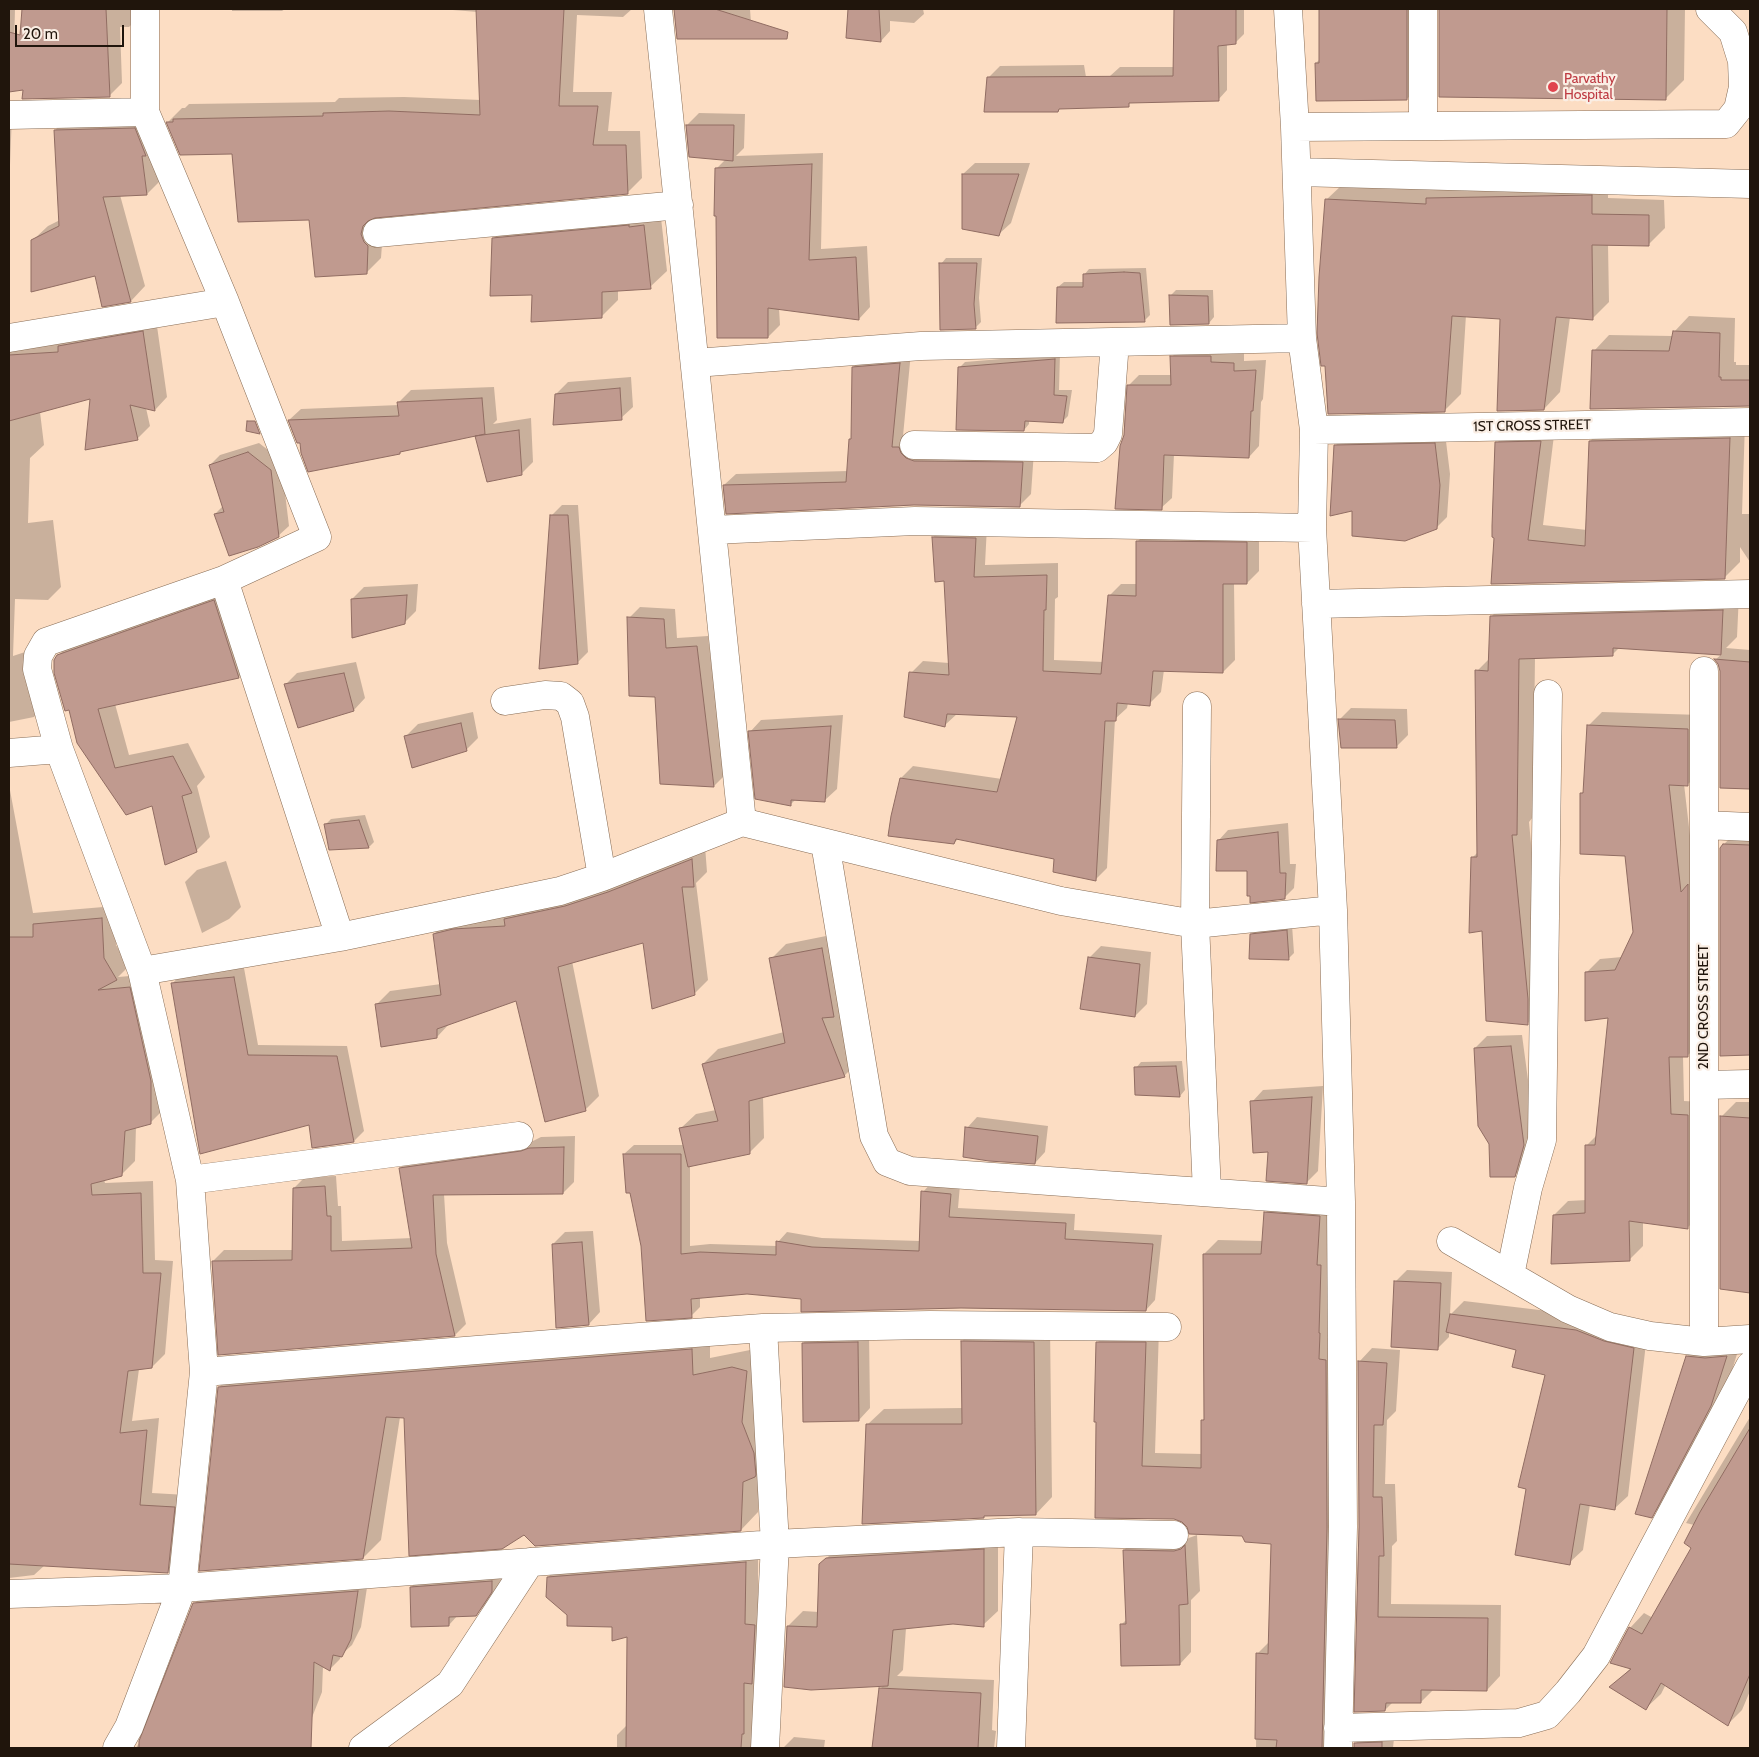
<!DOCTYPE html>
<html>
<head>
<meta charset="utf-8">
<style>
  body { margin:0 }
  #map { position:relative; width:1759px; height:1757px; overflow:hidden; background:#fcddc3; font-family:Cabin,sans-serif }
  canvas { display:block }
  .frame { position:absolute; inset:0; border:10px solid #20150c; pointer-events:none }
  .scale { position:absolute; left:15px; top:25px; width:109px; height:22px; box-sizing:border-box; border:2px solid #20150c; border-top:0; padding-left:6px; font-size:15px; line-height:18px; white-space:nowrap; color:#20150c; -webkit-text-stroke:4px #faeee4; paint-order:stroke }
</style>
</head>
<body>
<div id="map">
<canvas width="1759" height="1757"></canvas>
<div class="frame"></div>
<div class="scale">20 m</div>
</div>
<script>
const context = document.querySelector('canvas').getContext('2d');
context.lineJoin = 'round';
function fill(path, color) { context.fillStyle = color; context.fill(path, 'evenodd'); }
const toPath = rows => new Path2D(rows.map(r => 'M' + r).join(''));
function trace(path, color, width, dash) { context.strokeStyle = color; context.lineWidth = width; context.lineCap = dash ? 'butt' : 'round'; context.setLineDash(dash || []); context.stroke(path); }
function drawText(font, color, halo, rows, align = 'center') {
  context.font = font + ' Cabin,sans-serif'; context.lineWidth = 4.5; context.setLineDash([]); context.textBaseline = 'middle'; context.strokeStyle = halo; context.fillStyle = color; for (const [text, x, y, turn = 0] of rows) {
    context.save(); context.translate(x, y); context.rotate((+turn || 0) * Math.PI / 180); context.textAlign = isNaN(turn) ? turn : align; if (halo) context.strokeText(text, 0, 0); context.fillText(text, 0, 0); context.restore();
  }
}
const shadow = toPath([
  [9,9,15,9,13,88,9,92],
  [48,9,142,9,142,14,129,27,120,27,122,83,109,96,53,97],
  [232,9,285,9,282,11,232,11],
  [440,9,632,9,623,17,577,15,573,92,612,92,608,131,640,131,642,178,627,193,376,216,378,227,383,231,381,258,366,273,310,219,233,153,168,122,182,108,185,108,189,104,335,102,339,98,404,97,481,100,478,12],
  [675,9,750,9,751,23,678,38],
  [850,9,923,9,924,14,914,23,890,21,890,31,881,41,847,37],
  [1176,9,1244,9,1244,34,1235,43,1227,44,1227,90,1218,100,1110,76,1120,67,1174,67],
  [1320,9,1425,9,1425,80,1407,99,1316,63,1320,59],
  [1440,9,1685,9,1684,80,1665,99,1440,96],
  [1084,65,1089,95,1061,108,1058,110,988,78,1000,66],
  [9,111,12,114,9,191],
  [699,113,745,114,744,148,736,156,823,153,821,249,867,246,870,307,859,319,779,308,780,325,768,337,717,168,726,159,687,125],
  [149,114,161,180,147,194,120,195,145,286,131,301,96,275,33,240,48,226,60,220,55,130,70,116],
  [975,163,1030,163,1011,223,999,234,963,174],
  [1608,180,1608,198,1664,200,1665,228,1648,245,1608,244,1609,302,1592,319,1570,317,1560,392,1544,409,1502,317,1466,315,1461,394,1444,411,1326,200,1343,184],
  [660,209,667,271,650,287,618,290,618,300,601,317,533,294,493,239,510,222],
  [946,258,982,258,979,298,981,322,975,328,941,264],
  [1146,268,1150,315,1145,320,1058,287,1064,282,1084,282,1084,275,1089,269],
  [1176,290,1213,290,1214,317,1209,323,1170,296],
  [1689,316,1735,318,1734,362,1736,362,1736,365,1750,365,1750,405,1592,408,1594,351,1609,335,1673,336,1674,332],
  [156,319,167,397,155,410,146,408,150,426,137,439,92,397,40,412,44,445,30,458,28,523,53,520,61,587,48,600,15,599,13,656,34,649,46,704,34,717,9,722,9,344],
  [1182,346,1244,353,1244,361,1266,360,1263,399,1261,402,1259,446,1249,457,1174,454,1172,498,1161,508,1125,435,1129,385,1139,375,1172,375,1172,357],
  [911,352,903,436,1034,451,1031,494,1019,506,724,485,736,474,848,471,852,438,853,367,865,356],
  [1060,354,1059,390,1072,390,1068,416,1062,422,1029,420,1029,424,1024,430,959,368,965,362],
  [631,377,633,407,621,418,556,394,568,382],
  [494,387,497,420,493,424,531,418,533,462,521,474,488,481,476,434,403,450,400,453,302,442,289,420,301,409,399,405,399,402,411,390],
  [1745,423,1742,514,1750,514,1750,562,1740,547,1740,562,1724,578,1495,537,1497,443,1512,427,1555,427,1543,525,1587,530,1590,441,1606,426],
  [1445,433,1450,474,1447,517,1436,528,1353,510,1335,446,1346,435],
  [259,443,281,460,289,526,278,536,215,514,223,506,210,465,220,455],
  [562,505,578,505,588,652,577,663,551,516],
  [945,525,987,526,985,565,1058,563,1058,597,1055,599,1054,660,1104,662,1109,596,1121,584,1137,584,1137,542,1149,530,1259,531,1259,571,1247,583,1234,583,1235,660,1223,672,1164,670,1161,692,1149,704,1128,703,1127,708,1115,719,1107,868,1095,880,1055,858,959,838,954,843,901,778,913,766,1002,779,1019,716,958,713,945,725,911,673,923,661,949,663,945,579,933,537],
  [418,584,416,611,404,623,352,599,364,587],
  [228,587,253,663,239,677,115,704,129,755,188,743,205,777,197,786,210,837,196,851,153,804,126,813,58,656,72,641],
  [1739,594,1737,637,1726,648,1750,650,1750,788,1721,786,1721,671,1716,659,1722,654,1620,647,1612,655,1535,657,1533,817,1529,822,1544,982,1544,1007,1527,1024,1483,929,1472,858,1478,852,1477,671,1490,658,1492,616,1508,599],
  [640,607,675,609,677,638,708,636,725,775,714,786,656,695,629,618],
  [356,662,365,698,354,710,285,685,297,673],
  [1351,708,1407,709,1408,735,1397,746,1339,720],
  [473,712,478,738,466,750,406,736,418,724],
  [1602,712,1702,715,1702,771,1688,784,1684,784,1695,879,1702,1042,1688,1055,1683,1056,1684,1101,1702,1102,1702,1214,1688,1227,1643,1221,1643,1246,1629,1260,1554,1215,1568,1201,1587,1200,1587,1145,1597,1135,1609,1016,1586,973,1600,959,1622,957,1634,933,1626,855,1581,794,1584,791,1588,726],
  [843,715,837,789,825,800,796,799,791,804,750,732,761,720],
  [9,785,33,913,115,906,116,945,129,966,118,977,142,975,163,1110,150,1123,136,1126,135,1161,122,1174,104,1179,105,1183,153,1181,155,1260,173,1261,165,1354,152,1367,139,1369,132,1421,159,1418,152,1493,187,1495,180,1558,167,1571,45,1565,34,1575,9,1578],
  [365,815,374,842,369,847,330,849,325,825,331,819],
  [1288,823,1290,864,1296,864,1294,888,1284,898,1248,870,1218,841,1228,830],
  [1740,829,1750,829,1750,1054,1721,1054,1724,844],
  [705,846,707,872,696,883,708,980,694,994,644,941,572,961,599,1096,585,1110,517,999,450,1023,437,1037,376,1005,390,991,441,984,434,934,448,920],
  [226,861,241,907,229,919,202,933,185,882,197,870],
  [1292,925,1294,953,1288,959,1251,935,1257,929],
  [836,934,848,1001,839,1010,859,1061,845,1075,763,1096,764,1138,749,1153,690,1165,690,1246,710,1244,777,1246,778,1242,787,1232,822,1238,920,1241,923,1192,932,1182,960,1185,958,1208,1075,1214,1074,1230,1162,1235,1155,1300,1146,1310,802,1298,747,1293,700,1297,700,1307,691,1316,643,1245,624,1154,634,1145,684,1145,681,1128,696,1114,716,1110,703,1064,718,1049,784,1032,771,959,786,944],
  [1101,946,1151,952,1147,1004,1135,1016,1089,958],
  [244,968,258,1045,347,1046,364,1131,354,1141,310,1123,172,984,182,973],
  [1522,1035,1535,1132,1526,1164,1514,1176,1491,1143,1475,1048,1487,1036],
  [1182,1061,1185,1090,1180,1096,1136,1068,1141,1062],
  [1323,1086,1318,1171,1306,1183,1269,1151,1252,1102,1263,1090],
  [1736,1102,1750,1102,1750,1291,1721,1288,1721,1117],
  [977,1117,1048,1126,1045,1152,1035,1163,967,1128],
  [575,1136,574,1182,563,1193,444,1194,447,1243,466,1324,455,1335,220,1354,213,1261,224,1250,294,1250,294,1188,305,1177,336,1176,338,1206,341,1206,342,1241,412,1238,400,1168,411,1157,533,1141,541,1137],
  [1279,1199,1334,1203,1345,1748,1256,1748,1257,1654,1270,1641,1272,1542,1243,1534,1188,1526,1183,1521,1174,1518,1096,1517,1097,1343,1111,1329,1159,1329,1155,1453,1203,1454,1203,1420,1205,1418,1204,1254,1218,1240,1264,1241,1265,1213],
  [593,1231,600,1312,589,1324,553,1244,565,1232],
  [1407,1270,1452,1272,1450,1315,1464,1301,1590,1316,1647,1335,1628,1496,1614,1509,1590,1504,1583,1550,1569,1563,1547,1374,1518,1349,1449,1332,1449,1337,1437,1349,1395,1282],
  [978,1325,1050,1326,1052,1497,1036,1514,867,1425,884,1409,963,1408,962,1341],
  [869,1331,870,1408,859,1420,803,1343,815,1332],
  [710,1332,710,1358,750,1350,764,1354,758,1512,741,1530,405,1417,400,1417,381,1540,363,1558,219,1387,237,1369],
  [1703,1341,1741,1341,1726,1390,1667,1501,1651,1516,1687,1356],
  [1372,1348,1400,1350,1396,1411,1387,1420,1385,1484,1395,1484,1397,1541,1392,1546,1391,1604,1501,1605,1500,1676,1487,1690,1434,1689,1421,1702,1393,1702,1385,1710,1360,1527,1359,1362],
  [1750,1417,1750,1691,1742,1710,1728,1724,1666,1684,1661,1694,1646,1708,1611,1687,1632,1667,1630,1628,1644,1613,1653,1618,1693,1547,1694,1525,1686,1523],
  [998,1535,998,1611,983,1625,953,1623,906,1628,903,1670,897,1676,994,1680,992,1730,996,1731,994,1748,874,1748,880,1689,884,1685,788,1626,803,1611,819,1612,820,1565,842,1543],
  [1197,1535,1200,1591,1191,1600,1191,1652,1180,1664,1122,1624,1127,1619,1124,1550,1136,1538,1186,1539],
  [758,1550,758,1612,768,1612,769,1748,617,1748,617,1735,627,1725,628,1635,613,1625,569,1614,548,1577,561,1564],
  [501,1571,502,1580,486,1604,475,1615,458,1615,449,1625,411,1587,421,1577],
  [368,1581,361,1627,352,1645,341,1655,340,1659,330,1669,323,1666,322,1692,300,1748,136,1748,144,1735,194,1604,205,1593],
  [1395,1729,1393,1748,1354,1748,1355,1744,1369,1730],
  [794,1737,825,1740,824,1748,783,1748]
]);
const building = toPath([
  [22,9,106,9,110,97,22,99,23,90,9,92,9,32,20,35,22,9],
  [476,9,564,9,559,106,598,106,593,145,626,145,628,194,375,218,368,221,363,226,361,234,364,242,368,246,367,274,315,277,309,220,238,222,232,154,180,155,166,122,173,122,173,119,323,116,323,113,389,111,480,115,476,9],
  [674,9,715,9,788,32,787,39,677,39,674,9],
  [848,9,879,9,881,42,846,38,848,9],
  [1174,9,1236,9,1236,44,1218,46,1219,101,1129,103,1129,107,1059,109,1058,112,984,112,987,77,1173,76,1174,9],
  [1319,9,1407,9,1407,100,1316,101,1315,63,1319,63,1319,9],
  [1439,9,1667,9,1666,100,1439,97,1439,9],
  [686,125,734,125,733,161,689,157,686,125],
  [135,128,146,156,142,156,147,195,103,197,131,302,102,307,95,276,31,292,31,240,59,226,54,130,135,128],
  [812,164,809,260,856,257,859,320,768,308,768,338,717,338,716,216,714,216,715,168,812,164],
  [962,174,1019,174,999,236,962,229,962,174],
  [1592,195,1592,214,1649,215,1649,246,1592,245,1593,320,1556,317,1544,410,1497,411,1500,319,1452,316,1445,412,1328,414,1325,366,1321,366,1317,333,1319,277,1325,199,1426,204,1426,198,1592,195],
  [629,225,629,227,644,225,651,289,602,292,602,318,531,322,532,295,490,296,492,238,629,225],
  [939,263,977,263,974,304,976,329,940,330,939,263],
  [1124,272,1140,273,1145,322,1056,323,1057,287,1083,287,1083,274,1124,272],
  [1169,295,1208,296,1209,324,1170,325,1169,295],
  [143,331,155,411,130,405,138,440,85,450,90,399,9,421,9,355,58,352,58,346,143,331],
  [1673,331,1720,333,1719,377,1721,377,1721,380,1750,380,1750,406,1590,409,1592,350,1669,351,1673,331],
  [1170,356,1211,356,1211,362,1234,363,1234,371,1256,370,1253,411,1251,411,1249,458,1164,455,1162,510,1115,509,1120,446,1124,435,1127,385,1171,385,1170,356],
  [1055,359,1054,395,1067,396,1063,423,1025,421,1024,431,956,430,958,367,1055,359],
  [900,363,892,447,899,447,901,453,906,458,914,461,1023,462,1020,507,914,505,726,514,723,485,846,482,849,439,851,439,852,367,900,363],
  [620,388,622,420,553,425,555,394,620,388],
  [482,398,485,434,400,452,400,454,308,472,301,453,300,443,297,443,288,420,399,416,397,402,482,398],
  [247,421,255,421,260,434,246,431,247,421],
  [519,430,522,475,487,482,475,436,519,430],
  [1730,438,1725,579,1491,584,1494,538,1492,537,1492,526,1495,442,1541,441,1528,540,1585,546,1589,441,1730,438],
  [1435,443,1440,485,1437,529,1405,541,1352,536,1352,511,1330,516,1334,445,1435,443],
  [248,452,271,470,279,537,258,547,229,556,214,514,224,512,209,465,248,452],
  [550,515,568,515,578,664,539,669,550,515],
  [932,537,976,538,974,577,1047,575,1046,610,1044,610,1043,671,1101,674,1108,595,1136,596,1136,541,1247,542,1247,584,1223,584,1223,673,1153,671,1150,706,1117,703,1116,721,1105,721,1096,881,1053,872,1054,859,956,839,954,844,888,836,891,816,900,778,997,792,1017,717,947,714,945,727,904,717,909,672,949,675,944,581,935,582,932,537],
  [407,595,405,624,352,638,351,599,407,595],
  [214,600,239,678,98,709,115,768,173,756,192,793,182,796,197,852,165,865,152,806,126,815,77,743,69,710,65,711,54,673,54,660,57,655,214,600],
  [1723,610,1721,655,1613,648,1613,656,1519,659,1517,835,1512,835,1528,999,1528,1025,1486,1021,1482,931,1469,933,1471,857,1477,857,1475,670,1488,671,1490,616,1723,610],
  [627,617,664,619,666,648,697,646,714,787,660,784,655,697,629,696,627,617],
  [1714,659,1750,662,1750,789,1720,788,1720,671,1718,664,1714,659],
  [344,673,354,711,298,728,284,684,344,673],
  [1338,719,1395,720,1397,748,1341,748,1338,719],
  [461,723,467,751,412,768,404,736,461,723],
  [1587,725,1688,729,1688,786,1669,785,1681,892,1688,884,1688,1057,1669,1057,1671,1114,1688,1115,1688,1229,1629,1221,1630,1261,1551,1264,1553,1215,1585,1213,1585,1145,1595,1145,1608,1018,1585,1021,1585,972,1615,970,1633,932,1625,856,1580,854,1580,793,1583,793,1587,725],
  [831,726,825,802,791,800,791,806,755,799,748,731,831,726],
  [359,820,369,848,329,850,324,824,359,820],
  [1278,832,1280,873,1286,873,1285,899,1250,903,1250,896,1247,896,1247,871,1216,871,1217,840,1278,832],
  [1723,844,1750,845,1750,1055,1720,1056,1720,848,1723,844],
  [692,859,694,887,682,887,695,995,652,1009,643,943,558,967,586,1111,545,1122,516,1001,437,1029,437,1038,381,1047,375,1004,441,995,433,934,453,929,505,926,504,919,565,906,608,892,692,859],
  [102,918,104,958,117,980,98,990,130,987,151,1081,151,1124,125,1131,122,1176,91,1184,92,1195,141,1193,143,1273,161,1273,152,1368,128,1371,120,1433,147,1430,140,1505,175,1507,168,1573,9,1564,9,937,33,937,33,924,102,918],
  [1287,930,1289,960,1249,959,1250,934,1287,930],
  [822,948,834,1017,822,1018,845,1077,749,1101,750,1154,688,1167,679,1128,718,1121,702,1064,785,1043,769,958,822,948],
  [1088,957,1140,964,1135,1017,1080,1009,1088,957],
  [234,977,248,1055,337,1056,354,1142,312,1148,309,1125,200,1154,171,983,234,977],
  [1511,1046,1524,1145,1515,1177,1490,1177,1489,1144,1478,1126,1474,1048,1511,1046],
  [1176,1066,1180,1097,1135,1095,1134,1067,1176,1066],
  [1312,1097,1307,1184,1266,1181,1268,1152,1253,1153,1250,1101,1312,1097],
  [1720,1116,1750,1118,1750,1293,1720,1289,1720,1116],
  [965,1127,1038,1136,1035,1164,989,1161,963,1157,965,1127],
  [564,1147,563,1194,433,1195,436,1254,455,1336,218,1355,212,1261,292,1260,293,1188,325,1186,327,1216,331,1216,331,1251,412,1248,399,1168,521,1151,529,1148,564,1147],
  [623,1154,681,1154,681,1254,700,1252,776,1255,776,1241,812,1247,919,1251,921,1191,951,1194,949,1217,1066,1223,1065,1239,1153,1244,1146,1311,961,1308,801,1312,801,1299,747,1294,691,1299,692,1318,646,1321,641,1246,630,1193,626,1193,623,1154],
  [1264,1212,1320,1216,1317,1265,1321,1265,1319,1333,1320,1333,1319,1359,1326,1360,1327,1527,1322,1748,1276,1748,1277,1740,1255,1739,1256,1653,1268,1654,1271,1544,1245,1542,1242,1536,1189,1534,1187,1527,1182,1522,1174,1519,1095,1518,1096,1422,1094,1422,1096,1342,1146,1342,1142,1466,1201,1468,1201,1420,1204,1420,1203,1254,1261,1254,1264,1212],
  [582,1242,589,1325,556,1328,552,1244,582,1242],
  [1394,1281,1441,1283,1438,1350,1391,1347,1394,1281],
  [1450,1314,1576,1330,1604,1341,1634,1348,1615,1510,1580,1504,1570,1565,1515,1555,1526,1489,1518,1487,1545,1375,1512,1367,1516,1350,1446,1332,1450,1314],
  [961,1341,1034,1342,1036,1515,984,1516,984,1518,862,1524,866,1424,962,1424,961,1341],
  [858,1342,859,1421,803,1422,802,1343,858,1342],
  [692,1349,693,1375,732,1367,747,1371,742,1422,754,1453,756,1475,755,1477,743,1482,741,1531,535,1546,524,1535,502,1549,409,1556,404,1418,386,1417,363,1559,199,1571,218,1387,692,1349],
  [1686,1356,1705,1358,1727,1356,1711,1406,1652,1518,1635,1514,1686,1356],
  [1358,1361,1387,1363,1383,1425,1374,1425,1373,1497,1382,1497,1384,1556,1379,1556,1378,1617,1488,1618,1487,1691,1421,1690,1421,1703,1386,1703,1385,1711,1354,1712,1359,1527,1358,1361],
  [1750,1428,1750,1674,1728,1726,1661,1683,1646,1710,1609,1687,1631,1669,1610,1663,1629,1627,1642,1634,1691,1548,1684,1543,1700,1512,1750,1428],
  [1185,1545,1188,1604,1179,1605,1180,1665,1121,1666,1120,1624,1126,1624,1123,1550,1174,1551,1181,1549,1185,1545],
  [984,1549,984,1627,953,1624,893,1630,888,1686,811,1690,784,1687,787,1626,817,1627,819,1564,826,1558,984,1549],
  [746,1562,745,1624,755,1625,752,1684,744,1683,744,1734,742,1734,741,1748,626,1748,627,1637,612,1641,612,1627,567,1626,567,1615,546,1597,547,1577,746,1562],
  [492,1581,492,1592,476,1616,449,1617,449,1626,411,1627,410,1587,492,1581],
  [358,1591,351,1639,342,1657,333,1655,330,1671,314,1662,311,1748,139,1748,139,1741,193,1603,358,1591],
  [879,1688,981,1693,978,1748,872,1748,879,1688],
  [1382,1742,1382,1748,1354,1748,1354,1743,1382,1742]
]);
const minor = toPath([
  [658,9,742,822],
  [1288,9,1295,127,1302,338,1314,430,1312,528,1333,910,1341,1202,1343,1527,1338,1748],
  [9,115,145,112,145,9],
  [1423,126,1423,9],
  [1295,127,1726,124,1738,109,1743,87,1742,61,1733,32,1710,9],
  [1297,172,1750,184],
  [377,233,679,205],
  [9,338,225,302],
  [695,363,921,346,1302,338],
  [1314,430,1750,422],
  [914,445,1097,448,1104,442,1108,434,1115,342],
  [712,530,915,521,1312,528],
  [224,580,340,937],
  [1316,604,1750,594],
  [1704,671,1704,1342],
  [505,701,545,695,561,696,570,703,575,717,602,877],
  [1197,706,1195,924,1207,1192],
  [9,753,59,749],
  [1704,825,1750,827],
  [825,843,874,1136,887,1162,910,1171,1341,1202],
  [142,971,340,937,560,891,602,877,742,822,1061,901,1195,924,1333,910],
  [1704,1085,1750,1084],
  [190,1180,519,1136],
  [1451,1241,1568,1309,1610,1327,1650,1336,1704,1342,1750,1339],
  [1510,1275,1528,1188,1542,1140,1548,694],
  [763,1328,775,1544,765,1748],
  [204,1372,626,1338,763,1328,930,1325,1167,1327],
  [9,1594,182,1588,775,1544,1019,1532,1174,1535],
  [1338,1728,1519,1723,1547,1715,1568,1692,1596,1656,1750,1366],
  [117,1748,129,1727,182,1588,204,1372,190,1180,142,971,59,749,37,669,38,656,46,642,224,580,317,537,225,302,145,112],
  [363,1748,450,1684,530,1562],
  [1011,1748,1019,1532]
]);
const markers = [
  [1553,87,6,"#e0444e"]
];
const healthNames = [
  ["Parvathy",1564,79],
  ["Hospital",1564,95]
];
const streetNames = [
  ["1ST CROSS STREET",1532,426,-1],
  ["2ND CROSS STREET",1704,1007,-90]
];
fill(shadow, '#0003');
fill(building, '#c09a8f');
trace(building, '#906c62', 1);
trace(minor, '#886d56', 29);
trace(minor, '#fff', 28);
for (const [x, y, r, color] of markers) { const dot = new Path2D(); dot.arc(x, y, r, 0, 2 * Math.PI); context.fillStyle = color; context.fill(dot); trace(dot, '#faeee4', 2); }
drawText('14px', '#be3a42', '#faeee4', healthNames, 'left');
drawText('14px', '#20150c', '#faeee4', streetNames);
</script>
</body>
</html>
